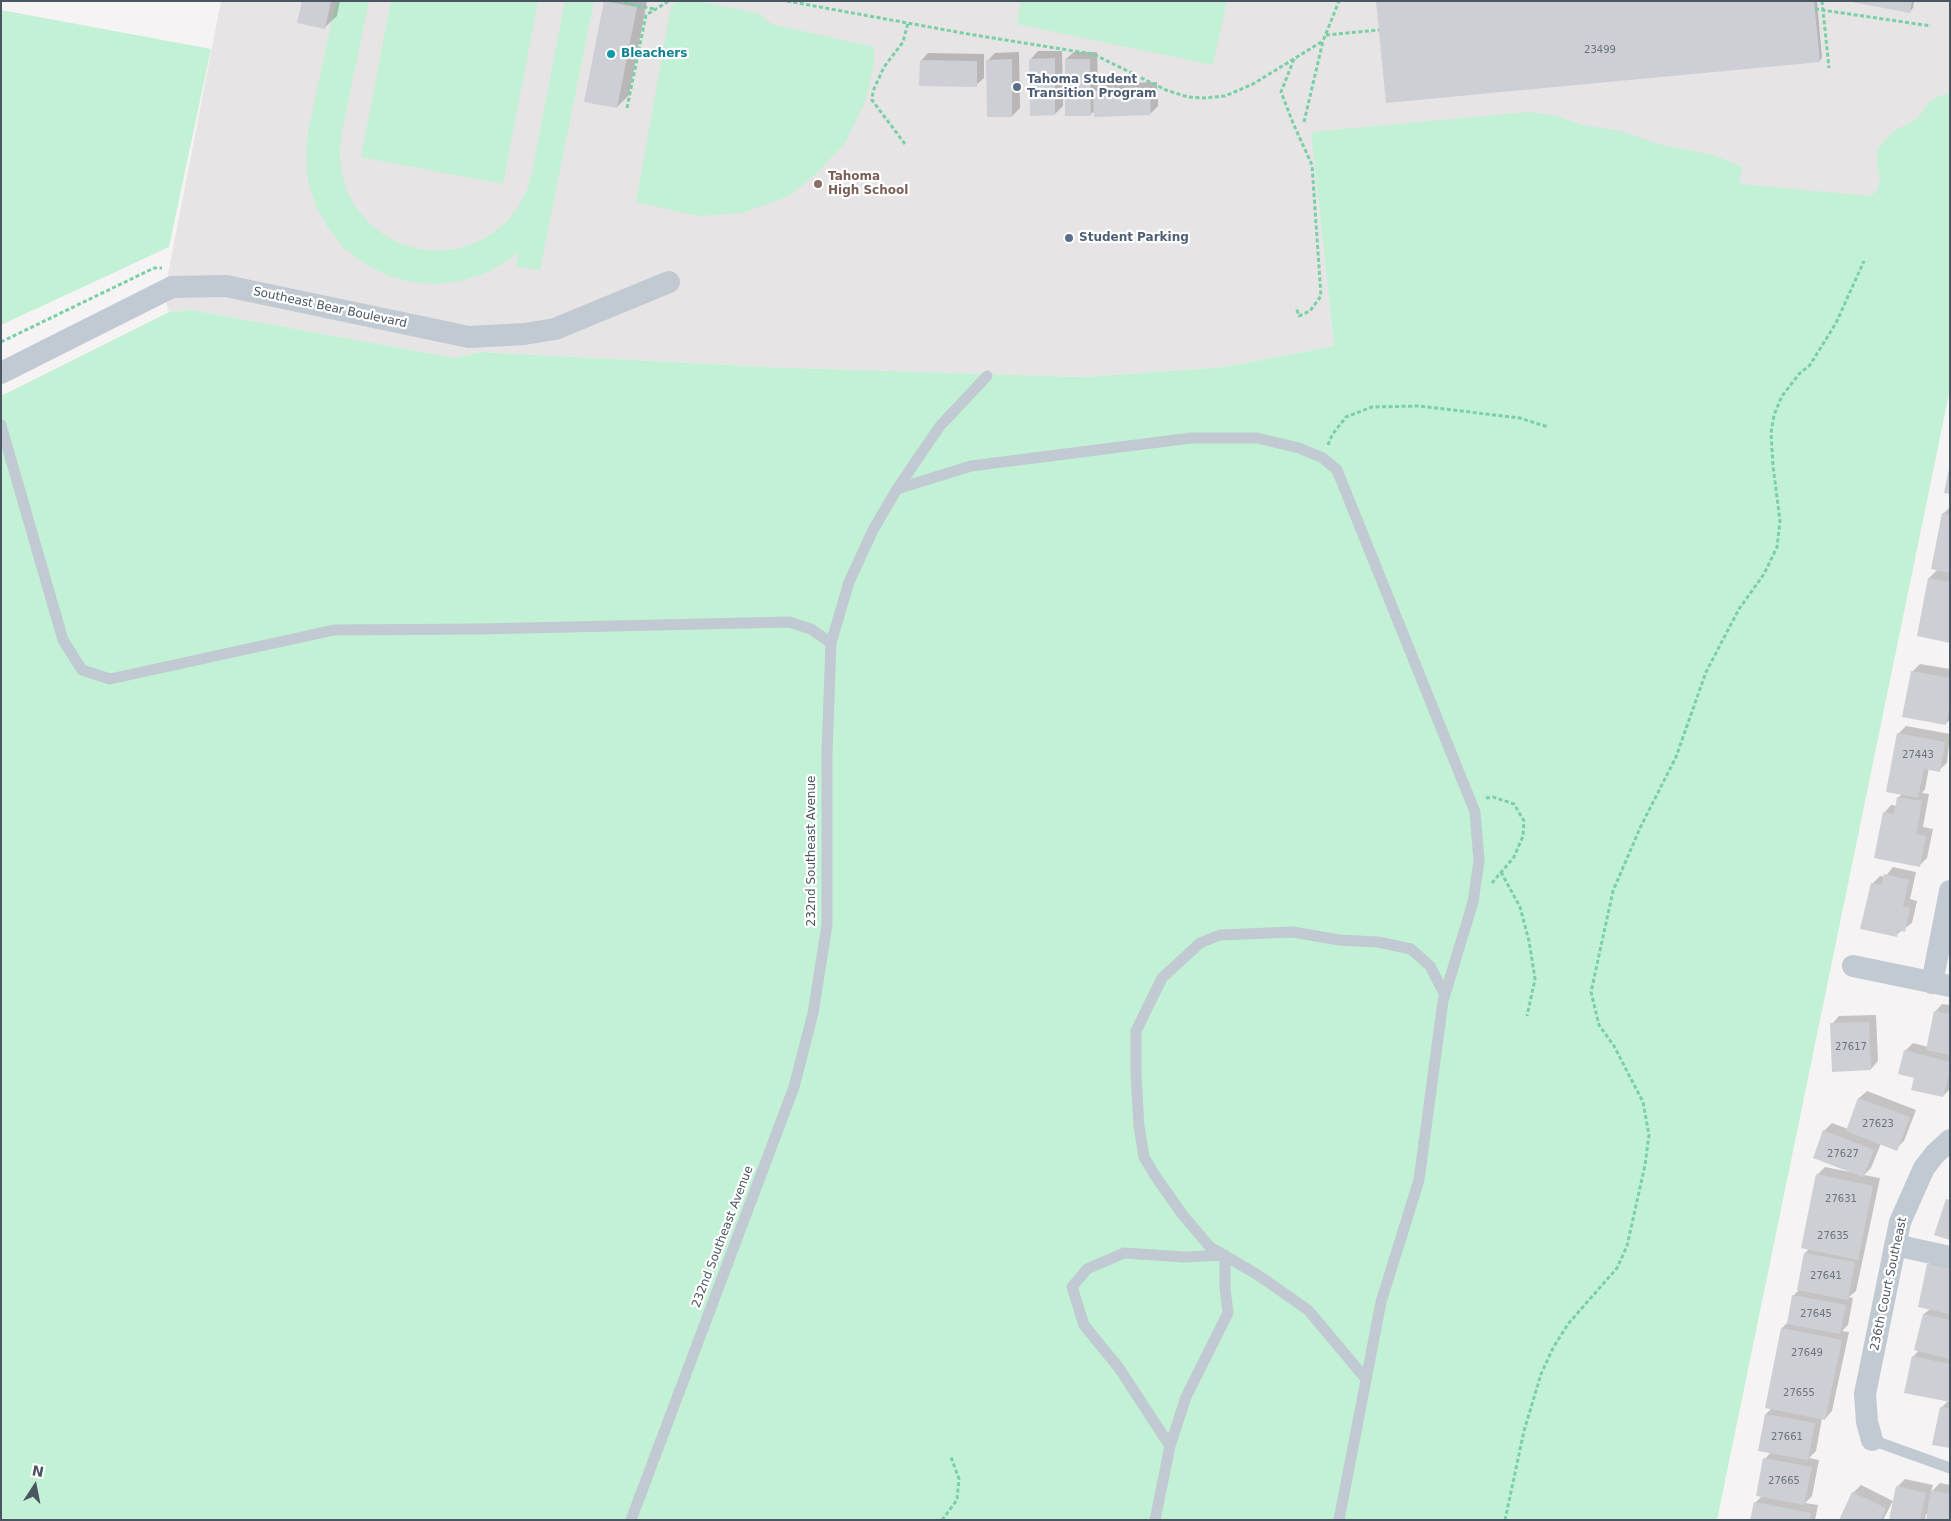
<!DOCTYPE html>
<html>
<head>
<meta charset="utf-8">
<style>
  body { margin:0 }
  #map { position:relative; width:1951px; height:1521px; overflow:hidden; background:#f5f3f3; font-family:"DejaVu Sans",sans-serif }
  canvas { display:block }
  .frame { position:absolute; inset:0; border:2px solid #4a5661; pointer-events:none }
  .north { position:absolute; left:10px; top:1461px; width:50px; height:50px; -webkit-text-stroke:4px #fff; paint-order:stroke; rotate:11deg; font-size:14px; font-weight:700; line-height:20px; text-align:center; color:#4a5661 }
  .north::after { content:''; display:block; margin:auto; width:18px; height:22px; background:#4a5661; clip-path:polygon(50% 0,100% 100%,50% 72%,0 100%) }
</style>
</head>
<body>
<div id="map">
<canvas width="1951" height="1521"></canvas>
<div class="frame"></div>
<div class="north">N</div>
</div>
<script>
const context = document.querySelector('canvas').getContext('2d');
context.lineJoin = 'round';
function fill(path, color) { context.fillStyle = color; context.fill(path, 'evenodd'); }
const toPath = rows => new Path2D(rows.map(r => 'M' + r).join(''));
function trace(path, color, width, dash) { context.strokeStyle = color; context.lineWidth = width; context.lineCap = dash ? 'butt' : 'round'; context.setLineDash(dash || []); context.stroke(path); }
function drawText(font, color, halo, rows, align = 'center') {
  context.font = font + ' "DejaVu Sans",sans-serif'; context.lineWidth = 4.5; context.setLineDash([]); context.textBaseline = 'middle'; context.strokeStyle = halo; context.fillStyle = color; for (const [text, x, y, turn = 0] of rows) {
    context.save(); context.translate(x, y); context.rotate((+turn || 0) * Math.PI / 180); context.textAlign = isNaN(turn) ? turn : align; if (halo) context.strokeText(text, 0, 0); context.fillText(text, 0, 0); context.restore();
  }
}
const education = toPath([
  [221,1,1950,1,1950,203,1318,199,1334,346,1224,367,1083,377,766,367,481,352,455,358,192,310,169,312,164,295]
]);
const green = toPath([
  [336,1,369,1,341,137,340,155,342,174,347,192,357,209,369,223,384,235,401,244,419,249,438,251,457,249,475,243,492,234,506,222,518,207,527,190,532,172,565,1,594,1,540,270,516,267,519,251,507,261,484,274,460,281,436,284,410,282,386,275,364,263,344,248,328,228,316,206,308,182,306,157,308,132],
  [391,1,538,1,503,184,361,157],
  [678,1,698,1,760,14,771,24,874,47,874,64,865,102,845,143,817,173,789,196,742,213,698,216,636,202,671,6],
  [1021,1,1227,1,1213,65,1017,24],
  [1,10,211,49,169,247,1,325],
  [1950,93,1950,389,1717,1520,1,1520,1,396,169,312,192,310,455,358,481,352,766,367,1083,377,1224,367,1334,346,1311,132,1528,112,1556,116,1581,125,1620,131,1662,145,1713,155,1742,167,1739,184,1871,196,1878,189,1880,177,1877,165,1877,150,1885,140,1894,131,1917,119,1932,99]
]);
const shadow = toPath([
  [303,1,340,1,337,16,325,27],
  [606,1,647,1,629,95,617,107],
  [1377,1,1817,1,1822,58,1819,61],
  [1848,1,1914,1,1913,8,1910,11],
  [1038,51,1062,51,1063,106,1055,114,1031,59],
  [1019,52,1020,108,1012,116,988,60,995,53],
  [1074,52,1097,52,1098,88,1102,84,1157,82,1158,106,1151,113,1095,110,1090,115,1066,59],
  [928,53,984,54,984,78,976,85,921,61],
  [1950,507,1950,641,1919,635,1929,578,1938,569,1943,514],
  [1920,664,1950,669,1950,720,1945,724,1912,672],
  [1906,726,1950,734,1947,763,1939,770,1929,768,1925,789,1922,793,1929,794,1923,827,1933,829,1927,858,1920,865,1884,813,1891,805,1897,806,1898,798,1902,794,1898,734],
  [1893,867,1916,872,1910,899,1917,901,1912,923,1896,935,1872,884,1880,876,1885,877],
  [1942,1004,1950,1005,1950,1089,1943,1096,1916,1077,1905,1051,1913,1043,1928,1047,1935,1012],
  [1876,1015,1878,1061,1871,1069,1832,1024,1839,1016],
  [1867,1091,1916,1110,1904,1141,1896,1149,1881,1143,1871,1168,1864,1175,1880,1178,1856,1291,1849,1297,1853,1298,1848,1325,1842,1331,1849,1332,1832,1411,1825,1419,1822,1418,1816,1451,1809,1458,1819,1460,1812,1496,1805,1503,1818,1505,1815,1520,1752,1520,1755,1503,1762,1496,1765,1459,1771,1452,1760,1450,1766,1414,1772,1408,1766,1407,1782,1328,1788,1322,1793,1296,1800,1289,1805,1253,1809,1249,1817,1175,1825,1167,1850,1172,1850,1171,1824,1131,1832,1123,1848,1129,1859,1098],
  [1936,1257,1950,1260,1950,1447,1941,1408,1949,1400,1913,1357,1919,1350,1924,1314,1930,1309,1929,1264],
  [1905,1479,1933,1485,1931,1492,1940,1483,1950,1485,1950,1520,1926,1514,1925,1520,1890,1520,1898,1486],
  [1861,1485,1893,1501,1883,1520,1841,1520,1853,1493]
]);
const building = toPath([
  [302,1,331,1,325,29,297,23],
  [604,1,637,7,617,108,584,102],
  [1376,1,1814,1,1820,62,1386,103],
  [1847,1,1912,1,1910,13],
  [1055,58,1055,115,1030,116,1029,59],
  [1012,59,1012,117,987,117,986,60],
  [1065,59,1090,59,1091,116,1065,116],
  [920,60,977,61,977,87,919,86],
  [1150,89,1151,115,1094,117,1093,91],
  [1949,469,1950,469,1950,494,1944,493],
  [1942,513,1950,515,1950,573,1931,569],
  [1928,578,1950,582,1950,643,1917,636],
  [1911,671,1950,678,1950,704,1946,725,1902,717],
  [1897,733,1945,742,1940,772,1924,769,1918,798,1886,792],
  [1897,797,1922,801,1916,834,1926,836,1920,867,1874,858,1883,812,1894,814],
  [1884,874,1909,880,1903,906,1910,908,1905,932,1898,930,1897,937,1860,929,1871,883,1882,885],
  [1934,1011,1950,1014,1950,1055,1926,1050],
  [1869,1022,1871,1070,1832,1072,1830,1023],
  [1904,1050,1950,1062,1950,1070,1943,1097,1911,1090,1914,1078,1898,1074],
  [1858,1098,1910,1117,1897,1151,1846,1131],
  [1823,1130,1874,1150,1863,1177,1813,1158],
  [1816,1174,1873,1186,1858,1260,1801,1248],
  [1946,1199,1950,1200,1950,1240,1934,1235],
  [1804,1253,1855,1262,1848,1300,1797,1290],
  [1927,1264,1950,1269,1950,1314,1918,1307],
  [1792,1295,1846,1305,1840,1334,1787,1324],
  [1923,1314,1950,1320,1950,1359,1914,1350],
  [1781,1328,1842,1340,1825,1420,1765,1408],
  [1912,1356,1950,1364,1950,1402,1904,1393],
  [1940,1407,1950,1409,1950,1448,1932,1445],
  [1765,1414,1815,1423,1808,1460,1758,1451],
  [1763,1458,1812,1467,1804,1505,1756,1496],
  [1896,1486,1926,1493,1920,1520,1889,1520],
  [1931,1490,1950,1494,1950,1520,1926,1520],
  [1852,1492,1886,1508,1881,1520,1839,1520],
  [1754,1502,1811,1513,1809,1520,1750,1520]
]);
const path = toPath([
  [618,1,654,9],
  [787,1,968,34,1093,54,1166,90,1188,97,1204,98,1225,96,1253,84,1323,41],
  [1822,1,1829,68],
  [1815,9,1931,26],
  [1326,35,1379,30],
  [1294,59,1281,92,1293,123,1312,165,1321,296,1310,311,1299,316,1296,307],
  [627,108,646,15,669,1],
  [1304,122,1323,41,1339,1],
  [905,144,872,100,873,91,884,67,903,42,908,23],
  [1,342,154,268,162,268],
  [1328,445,1332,435,1346,417,1372,407,1419,406,1520,418,1548,427],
  [1486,798,1493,797,1514,804,1524,821,1523,836,1514,857,1492,883],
  [1501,872,1520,907,1529,941,1535,979,1527,1016],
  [942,1520,957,1500,959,1479,951,1457],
  [1505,1520,1524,1431,1541,1374,1553,1348,1568,1324,1617,1268,1627,1246,1645,1165,1649,1135,1643,1102,1614,1046,1599,1025,1591,992,1613,891,1640,828,1676,757,1706,672,1739,609,1764,574,1777,547,1780,521,1773,466,1771,433,1774,415,1782,396,1799,374,1810,365,1836,323,1864,261]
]);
const service = toPath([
  [1,425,63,640,82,670,110,679,334,630,480,629,789,622,811,629,831,643],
  [897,489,971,466,1191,438,1257,438,1299,448,1323,458,1337,470,1475,812,1479,861,1473,902,1443,1001,1419,1180,1381,1302,1339,1520],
  [1124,1253,1184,1257,1225,1255,1225,1288,1228,1313,1186,1397,1170,1446,1119,1368,1084,1325,1072,1287,1087,1269,1124,1253],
  [1366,1379,1308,1310,1258,1275,1210,1247,1182,1214,1154,1174,1144,1157,1139,1126,1136,1076,1136,1031,1162,978,1200,943,1220,935,1293,932,1339,940,1378,942,1411,949,1430,966,1445,995],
  [1872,1440,1950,1468],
  [631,1520,794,1087,813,1013,827,925,827,753,831,643,849,582,873,530,897,489,940,426,987,376],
  [1155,1520,1170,1446]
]);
const minor = toPath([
  [1,373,172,287,226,286,469,337,524,334,555,329,669,282],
  [1853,966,1950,986],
  [1932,983,1950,891],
  [1895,1245,1950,1257],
  [1872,1440,1867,1422,1865,1394,1900,1222,1924,1168,1935,1154,1950,1140]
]);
const markers = [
  [611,54,5,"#0f9aa8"],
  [1017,87,5,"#5c6f8a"],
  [818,184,5,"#8d6e63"],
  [1069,238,5,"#5c6f8a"]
];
const numberNames = [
  ["23499",1600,50],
  ["27443",1918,755],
  ["27617",1851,1047],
  ["27623",1878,1124],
  ["27627",1843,1154],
  ["27631",1841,1199],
  ["27635",1833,1236],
  ["27641",1826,1276],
  ["27645",1816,1314],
  ["27649",1807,1353],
  ["27655",1799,1393],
  ["27661",1787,1437],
  ["27665",1784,1481]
];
const cultureNames = [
  ["Bleachers",621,54]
];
const serviceNames = [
  ["Tahoma Student",1027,80],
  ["Transition Program",1027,94],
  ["Student Parking",1079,238]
];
const educationNames = [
  ["Tahoma",828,177],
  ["High School",828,191]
];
const streetNames = [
  ["Southeast Bear Boulevard",330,308,12],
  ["232nd Southeast Avenue",812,851,-90],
  ["232nd Southeast Avenue",723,1237,-69],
  ["236th Court Southeast",1889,1284,-78]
];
fill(education, '#e6e4e5');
fill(green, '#c3f1d5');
fill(shadow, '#0003');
fill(building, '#cdcfd5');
trace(path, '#7ad0a6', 3, [4, 2.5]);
trace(service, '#c1cad2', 11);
trace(minor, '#c1cad2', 22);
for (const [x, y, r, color] of markers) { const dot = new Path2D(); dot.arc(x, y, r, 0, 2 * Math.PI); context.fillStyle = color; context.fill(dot); trace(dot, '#fff', 2); }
drawText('10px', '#6b747e', null, numberNames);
drawText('bold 12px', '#0d838f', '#fff', cultureNames, 'left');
drawText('bold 12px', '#4e5e75', '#fff', serviceNames, 'left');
drawText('bold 12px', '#785e54', '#fff', educationNames, 'left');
drawText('12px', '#4a5661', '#fff', streetNames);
</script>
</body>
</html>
